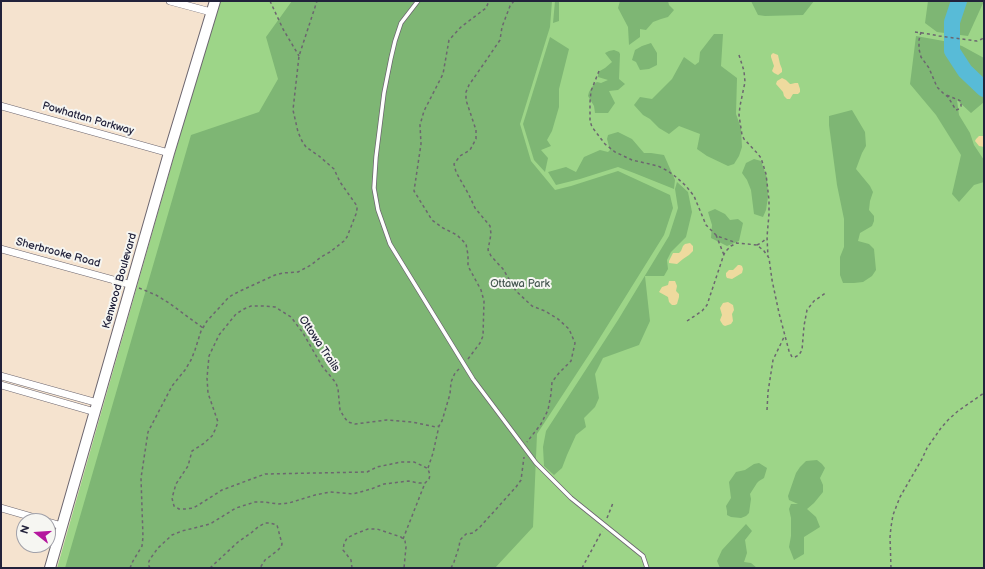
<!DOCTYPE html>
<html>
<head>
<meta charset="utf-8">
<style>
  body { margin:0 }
  #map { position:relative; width:985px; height:569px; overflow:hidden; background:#f5e3cf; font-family:"Balsamiq Sans",sans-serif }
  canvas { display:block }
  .frame { position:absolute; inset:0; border:2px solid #22223b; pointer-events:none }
  .north { position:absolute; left:16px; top:513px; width:40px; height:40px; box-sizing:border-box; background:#f6f6f2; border:1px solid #a1a1a9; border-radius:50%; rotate:287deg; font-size:11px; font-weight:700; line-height:16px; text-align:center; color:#22223b }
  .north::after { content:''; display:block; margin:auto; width:14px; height:18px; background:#b5179e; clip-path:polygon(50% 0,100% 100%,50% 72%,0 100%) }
</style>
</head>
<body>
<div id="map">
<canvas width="985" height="569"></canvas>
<div class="frame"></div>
<div class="north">N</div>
</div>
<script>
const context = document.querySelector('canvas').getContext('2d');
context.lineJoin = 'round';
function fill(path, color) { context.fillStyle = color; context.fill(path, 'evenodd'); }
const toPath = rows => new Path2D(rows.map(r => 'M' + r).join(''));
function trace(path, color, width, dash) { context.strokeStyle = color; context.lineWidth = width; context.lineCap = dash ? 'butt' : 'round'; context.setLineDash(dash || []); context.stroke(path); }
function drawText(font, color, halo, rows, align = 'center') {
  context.font = font + ' "Balsamiq Sans",sans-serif'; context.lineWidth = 4; context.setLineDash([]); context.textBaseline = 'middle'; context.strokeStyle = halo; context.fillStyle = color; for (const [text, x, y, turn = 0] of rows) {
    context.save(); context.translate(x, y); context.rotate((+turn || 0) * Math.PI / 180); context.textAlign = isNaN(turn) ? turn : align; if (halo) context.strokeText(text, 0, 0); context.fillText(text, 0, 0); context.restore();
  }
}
const green = toPath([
  [220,1,984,1,984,568,57,568,186,114]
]);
const forest = toPath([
  [292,1,552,1,550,27,520,124,531,161,555,190,571,186,618,171,670,195,673,208,664,235,596,344,537,434,533,527,495,568,65,568,191,135,259,112,278,79,266,37],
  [555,1,559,1,559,21,553,23],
  [620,1,668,1,669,5,674,10,668,17,661,19,653,22,646,30,640,29,640,37,629,45,628,27,618,8],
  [751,1,814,1,803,15,765,16,758,15],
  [928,1,984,1,968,36,937,32,925,23],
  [714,34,723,34,721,66,737,78,736,114,741,128,742,147,739,156,734,164,728,166,707,156,697,149,700,134,679,126,669,134,659,128,650,119,643,115,634,105,640,97,652,99,672,79,684,57,695,65,699,62,700,52],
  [916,36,949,42,962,46,984,58,984,102,971,113,957,100,959,115,970,133,974,145,984,160,984,182,974,185,959,202,952,194,961,155,936,115,910,84],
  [550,37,569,49,559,89,559,107,552,131,547,140,551,146,541,150,548,158,545,172,534,160,523,124],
  [651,43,657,53,657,65,649,69,640,70,636,62,632,60,635,50,642,46],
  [614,50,619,52,620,54,619,79,625,84,618,90,609,91,615,103,608,113,595,113,594,106,588,96,589,92,594,84,597,82,601,83,608,80,598,77,598,72,605,68,612,62,605,53,609,51],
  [852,110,865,132,866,146,862,153,856,169,870,186,873,192,870,201,869,210,874,216,874,221,872,226,860,233,858,241,869,244,874,249,876,270,872,276,863,282,854,283,843,283,840,275,840,257,844,247,844,219,837,185,829,125,829,116],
  [618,132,632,139,644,153,651,153,664,155,675,180,674,189,634,173,618,167,580,179,556,185,548,172,566,167,576,172,584,157,600,150,608,152,610,150,607,139,608,135],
  [754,159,761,161,767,178,768,197,766,210,763,217,754,214,751,190,747,180,742,173,746,163],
  [677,182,688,192,692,212,686,237,671,252,667,260,668,269,664,276,645,276,650,321,639,345,603,358,595,374,599,398,595,407,584,418,586,427,576,435,567,455,562,468,554,475,544,466,543,447,546,431,618,320,669,236,678,208,675,189],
  [715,209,725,214,730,220,738,219,743,223,739,241,727,246,711,238,712,225,708,212],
  [817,460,822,464,825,468,820,478,823,485,823,492,814,503,807,509,816,517,820,527,804,537,804,554,794,560,789,547,791,536,791,518,789,509,791,504,798,504,789,500,788,496,796,473,800,467,806,461],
  [759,463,767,468,764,478,759,481,757,483,750,494,751,499,749,513,746,516,741,518,731,517,727,515,727,511,726,506,731,498,729,482,736,472,745,470,754,464],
  [746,524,752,531,745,540,747,553,744,562,751,563,757,568,720,568,717,561,722,550]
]);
const sand = toPath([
  [773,53,778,55,780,64,782,69,782,72,778,75,774,73,772,71,774,66,771,57,771,55],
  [782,78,786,80,790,84,791,84,795,83,798,83,800,89,800,92,798,94,793,94,790,99,787,99,784,96,783,92,776,84,777,81],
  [979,136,984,136,984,147,979,146,975,141,976,139],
  [690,243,693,246,693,251,689,255,683,259,677,264,669,263,669,261,673,253,679,253,681,251,683,246,685,244],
  [738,265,740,265,742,266,743,269,742,273,732,279,727,278,726,276,726,273,729,270,733,270],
  [669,281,675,281,677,286,676,291,679,294,679,297,677,304,675,305,672,305,669,302,668,297,659,292,662,287,668,285],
  [728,302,733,305,734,310,732,314,733,321,731,324,725,326,723,325,721,322,720,320,722,315,720,308,723,303]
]);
const river = toPath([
  [959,1,952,22,952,51,965,71,984,89]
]);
const path = toPath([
  [270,1,283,29,299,56],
  [514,1,510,6,502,27,500,40,485,62,469,85,466,92,466,100,476,130,476,139,470,150,460,156,454,164,456,172,469,195,475,208,490,226,491,234,488,250,491,256,503,269,516,291,532,306,545,311,558,319,569,329,575,343,571,361,559,373,552,382,551,394,548,410,541,424,527,442],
  [915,32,929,34,939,36,977,41,982,39,984,35],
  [921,32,919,40,919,49,921,57,929,68,937,87,944,94,948,97,956,110,959,109,961,106,961,101,944,94],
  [739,55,744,71,745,82,740,106,739,115,742,135,744,139,758,154,761,158,766,174,769,200,769,214,767,237,768,257],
  [599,71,591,91,590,102,590,121,592,127,605,144,615,152,632,160,658,166,668,171,676,177,686,186,694,196,706,225,717,236,737,243,757,245,764,251,769,258,772,280,779,313,789,351,792,357,795,357,799,355,802,350,804,326,807,310,814,301,827,292],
  [716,235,724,255],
  [757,245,761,243,767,238],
  [139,288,156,295,169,303,203,328],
  [687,321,702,311,707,305,723,257,725,252,731,246,737,243],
  [468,359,480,343,483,336,484,301,481,290,468,266,468,255,466,244,457,235,443,228,432,220,414,191,421,144,420,125,424,111,443,74,449,40,461,27,486,8,489,1],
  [767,410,768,392,773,360,785,335],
  [428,468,433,453,439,426],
  [607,518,613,503],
  [403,539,425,483],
  [130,568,133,561,142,546,143,537,141,478,148,432,172,386,185,370,191,360,195,350,201,331,207,321,229,297,238,292,275,275,283,273,298,272,311,265,321,257,330,252,344,241,347,237,356,214,357,209,357,206,340,182,334,169,319,156,313,152,306,147,302,141,298,132,293,110,299,56,317,1],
  [150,568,148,564,150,559,158,548,172,535,182,531,210,524,236,508,255,502,264,502,278,504,289,503,315,495,330,492,353,494,371,489,384,484,408,481,419,483,425,483,429,479,430,475,428,469,423,466,414,462,401,462,377,467,367,472,265,474,222,490,200,504,193,508,185,509,179,509,174,506,172,498,176,484,188,466,192,451,203,444,212,436,215,430,218,422,208,393,207,378,209,356,219,335,236,314,244,309,251,306,264,306,275,307,291,317,303,333,322,366,336,383,338,389,340,410,344,417,348,422,355,424,387,420,412,422,436,427,439,426,442,421,450,394,451,382,455,373,460,368],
  [210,568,238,542,251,533,258,527,265,523,270,523,277,525,282,544,281,547,277,551,265,560,260,568],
  [352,568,351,560,343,550,344,544,347,538,355,534,368,529,377,529,401,537,405,541,406,547,404,568],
  [451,568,454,562,459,547,460,540,466,534,473,533,480,527,516,487,521,480,524,457],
  [582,568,602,531],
  [891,568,890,537,891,527,893,515,900,497,922,459,927,448,941,428,948,420,958,411,984,393]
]);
const lane = toPath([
  [418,1,401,23,395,41,391,58,384,93,376,157,374,188,378,210,390,244,473,379,536,463,571,498,643,556,647,568]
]);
const street = toPath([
  [170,1,211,12],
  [1,106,169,153],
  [1,249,132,285],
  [1,376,98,403],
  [1,385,95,412],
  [1,508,46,521],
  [48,522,62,526]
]);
const secondary = toPath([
  [50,568,169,153,215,1]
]);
const streetNames = [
  ["Powhattan Parkway",88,119,16],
  ["Sherbrooke Road",58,253,15],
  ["Kenwood Boulevard",120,281,-74],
  ["Ottowa Trails",319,344,56]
];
const parkNames = [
  ["Ottawa Park",520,284]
];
fill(green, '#9dd588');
fill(forest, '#7eb674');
fill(sand, '#eeda9e');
trace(river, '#58bbd7', 16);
trace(lane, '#6c666f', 5);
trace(street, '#6c666f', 8);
trace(secondary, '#6c666f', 12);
trace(path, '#6c666f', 1.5, [3, 3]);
trace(lane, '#fff', 3.5);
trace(street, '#fff', 7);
trace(secondary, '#fff', 10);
drawText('11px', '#22223b', '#f6f6f2', streetNames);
drawText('11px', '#475852', '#f6f6f2', parkNames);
</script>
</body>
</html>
